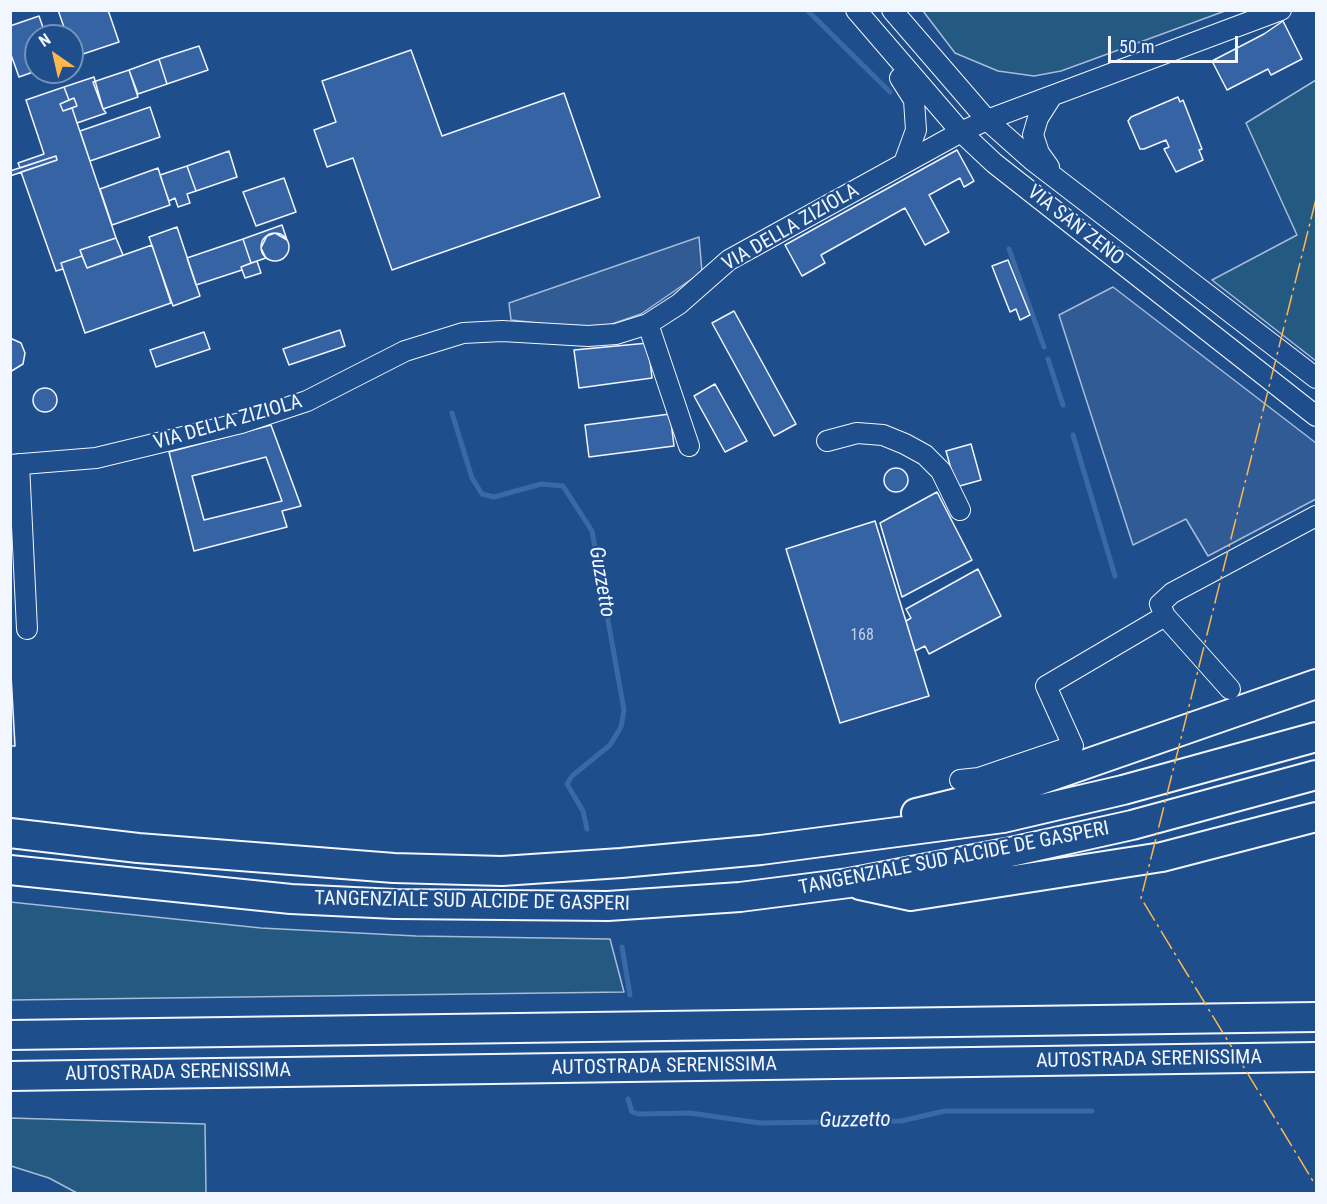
<!DOCTYPE html>
<html>
<head>
<meta charset="utf-8">
<style>
  body { margin:0 }
  #map { position:relative; width:1327px; height:1204px; overflow:hidden; background:#1f4e8c; font-family:"Roboto Condensed",sans-serif }
  canvas { display:block }
  .frame { position:absolute; inset:0; border:12px solid #f2f6ff; pointer-events:none }
  .north { position:absolute; left:24px; top:24px; width:60px; height:60px; box-sizing:border-box; background:#1f4e8c; border:2px solid #7391ba; border-radius:50%; rotate:326deg; font-size:16px; font-weight:700; line-height:24px; text-align:center; color:#f2f6ff }
  .north::after { content:''; display:block; margin:auto; width:21px; height:27px; background:#ffb74d; clip-path:polygon(50% 0,100% 100%,50% 72%,0 100%) }
  .scale { position:absolute; left:1108px; top:36px; width:130px; height:27px; box-sizing:border-box; border:3px solid #f2f6ff; border-top:0; padding-left:8px; font-size:18px; line-height:21px; white-space:nowrap; color:#f2f6ff; -webkit-text-stroke:4px #1f4e8c; paint-order:stroke }
</style>
</head>
<body>
<div id="map">
<canvas width="1327" height="1204"></canvas>
<div class="frame"></div>
<div class="north">N</div>
<div class="scale">50 m</div>
</div>
<script>
const context = document.querySelector('canvas').getContext('2d');
context.lineJoin = 'round';
function fill(path, color) { context.fillStyle = color; context.fill(path, 'evenodd'); }
const toPath = rows => new Path2D(rows.map(r => 'M' + r).join(''));
function trace(path, color, width, dash) { context.strokeStyle = color; context.lineWidth = width; context.lineCap = dash ? 'butt' : 'round'; context.setLineDash(dash || []); context.stroke(path); }
function drawText(font, color, halo, rows, align = 'center') {
  context.font = font + ' "Roboto Condensed",sans-serif'; context.lineWidth = 4.5; context.setLineDash([]); context.textBaseline = 'middle'; context.strokeStyle = halo; context.fillStyle = color; for (const [text, x, y, turn = 0] of rows) {
    context.save(); context.translate(x, y); context.rotate((+turn || 0) * Math.PI / 180); context.textAlign = isNaN(turn) ? turn : align; if (halo) context.strokeText(text, 0, 0); context.fillText(text, 0, 0); context.restore();
  }
}
const green = toPath([
  [923,11,1225,11,1061,71,1034,76,998,71,955,53,923,11],
  [1316,80,1316,361,1212,280,1297,235,1246,123,1316,80],
  [10,902,261,928,416,936,610,939,624,992,11,1000,10,902],
  [11,1118,205,1124,206,1193,77,1193,49,1178,11,1166,11,1118]
]);
const parking = toPath([
  [699,237,702,272,641,314,609,325,573,327,511,320,509,303,699,237],
  [1113,287,1316,443,1316,499,1208,556,1186,519,1133,545,1059,315,1113,287]
]);
const stream = toPath([
  [807,10,890,92],
  [1009,249,1044,347],
  [1048,359,1063,405],
  [452,413,472,478,482,494,494,497,541,484,563,486,592,531,624,710,621,727,610,745,572,776,567,784,583,811,587,829],
  [1073,435,1115,576],
  [622,947,630,995],
  [628,1099,632,1112,638,1114,690,1113,760,1123,901,1121,945,1111,1092,1111]
]);
const building = toPath([
  [58,10,108,10,119,42,74,57,72,36,67,36,58,10],
  [39,16,46,36,36,36,36,71,19,77,10,52,10,26,39,16],
  [1283,21,1302,59,1271,75,1268,69,1227,90,1212,61,1264,34,1283,21],
  [199,46,208,70,167,84,159,59,199,46],
  [411,50,442,136,564,93,600,197,392,270,353,158,327,167,314,130,336,122,322,81,411,50],
  [159,59,167,84,138,94,129,70,159,59],
  [129,70,138,97,103,109,93,82,129,70],
  [94,77,103,109,106,113,77,123,72,108,77,106,74,98,69,100,64,87,94,77],
  [64,87,69,100,60,104,63,111,72,108,116,238,80,250,82,256,61,263,63,269,56,271,21,172,57,160,56,156,20,168,18,163,44,154,26,100,64,87],
  [1178,97,1180,102,1183,100,1202,149,1199,150,1203,160,1176,172,1164,149,1169,147,1166,140,1144,149,1140,149,1128,121,1131,117,1178,97],
  [74,98,77,106,63,111,60,104,74,98],
  [150,107,160,137,90,161,80,131,150,107],
  [957,150,974,181,964,187,960,178,929,195,949,232,925,245,905,208,821,255,825,263,802,276,785,245,957,150],
  [229,151,237,177,196,191,187,166,229,151],
  [56,156,57,160,10,176,10,171,56,156],
  [187,166,196,191,187,194,190,203,178,207,175,198,169,201,160,175,187,166],
  [158,168,170,205,112,225,100,189,158,168],
  [284,178,296,212,256,226,243,192,284,178],
  [282,225,287,240,275,233,267,236,261,248,266,258,251,263,243,239,282,225],
  [177,227,200,296,173,306,149,237,177,227],
  '261 247a14 14 0 1 1 28 0a14 14 0 1 1-28 0Z',
  [116,238,123,255,87,268,80,250,116,238],
  [243,239,251,263,241,267,242,270,196,285,187,258,243,239],
  [152,245,171,303,85,333,61,263,82,256,87,268,152,245],
  [1008,260,1030,315,1020,320,1016,309,1010,312,992,266,1008,260],
  [257,261,261,273,245,278,241,267,257,261],
  [734,311,796,424,774,436,712,323,734,311],
  [340,330,345,346,289,365,283,349,340,330],
  [204,332,210,349,156,367,150,350,204,332],
  [10,338,21,343,25,353,23,364,10,372,10,338],
  [648,343,652,378,579,388,574,350,648,343],
  [715,384,747,441,725,452,694,396,715,384],
  '33 400a12 12 0 1 1 24 0a12 12 0 1 1-24 0Z',
  [670,414,674,446,589,457,585,425,670,414],
  [271,425,301,506,282,511,287,527,194,551,169,452,271,425],
  [266,457,282,501,204,520,192,476,266,457],
  [971,444,981,480,956,487,946,451,971,444],
  '884 480a12 12 0 1 1 24 0a12 12 0 1 1-24 0Z',
  [937,492,972,560,902,597,880,523,937,492],
  [875,521,929,696,840,723,786,549,875,521],
  [978,569,1001,616,929,654,925,646,915,651,906,621,911,618,906,609,978,569],
  [10,657,15,746,10,746,10,657]
]);
const minor = toPath([
  [856,10,961,132,994,163,1316,416],
  [892,10,987,120,1032,160,1316,378],
  [900,78,914,100,916,130,904,163],
  [1049,167,1039,153,1033,135,1038,118,1052,96],
  [648,324,689,446],
  [827,441,857,433,883,435,905,444,925,455,941,471,960,510],
  [19,464,27,629],
  [10,465,96,458,241,423,307,401,405,351,463,333,502,331,588,336,616,334,648,324,679,304,729,260,961,132,987,120,1281,10],
  [1165,616,1160,604,1172,593,1316,516],
  [960,780,979,778,1073,746,1046,686,1165,616,1230,689]
]);
const highway = toPath([
  [916,813,1014,789,1316,684],
  [10,833,138,848,394,868,502,871,621,863,761,850,1003,818,1123,790,1316,737],
  [10,870,291,899,395,904,608,906,740,897,849,883,1006,853,1132,825,1316,775],
  [860,885,911,896,1162,857,1316,817],
  [10,1035,1316,1017],
  [10,1076,1316,1057]
]);
const power = toPath([
  [1316,199,1141,898,1316,1186]
]);
const numberNames = [
  ["168",862,636]
];
const streetNames = [
  ["VIA SAN ZENO",1075,226,38],
  ["VIA DELLA ZIZIOLA",791,228,-30],
  ["VIA DELLA ZIZIOLA",228,423,-16],
  ["TANGENZIALE SUD ALCIDE DE GASPERI",954,859,-11],
  ["TANGENZIALE SUD ALCIDE DE GASPERI",472,902,1],
  ["AUTOSTRADA SERENISSIMA",1149,1060,-1],
  ["AUTOSTRADA SERENISSIMA",664,1067,-1],
  ["AUTOSTRADA SERENISSIMA",178,1073,-1]
];
const waterNames = [
  ["Guzzetto",601,582,80],
  ["Guzzetto",855,1121,-1]
];
fill(green, '#245a82');
trace(green, '#a8bbd7', 1.5);
fill(parking, '#305b95');
trace(parking, '#a8bbd7', 1.5);
trace(stream, '#3b69a3', 5);
fill(building, '#3563a3');
trace(building, '#f2f6ff', 1.5);
trace(minor, '#f2f6ff', 22);
trace(highway, '#f2f6ff', 32);
trace(minor, '#1f4e8c', 20);
trace(highway, '#1f4e8c', 28);
trace(power, '#ffb74d', 1.5, [21, 4.5, 3, 4.5]);
drawText('16px', '#c3d1e8', null, numberNames);
drawText('20px', '#f2f6ff', '#1f4e8c', streetNames);
drawText('italic 21px', '#f2f6ff', '#1f4e8c', waterNames);
</script>
</body>
</html>
